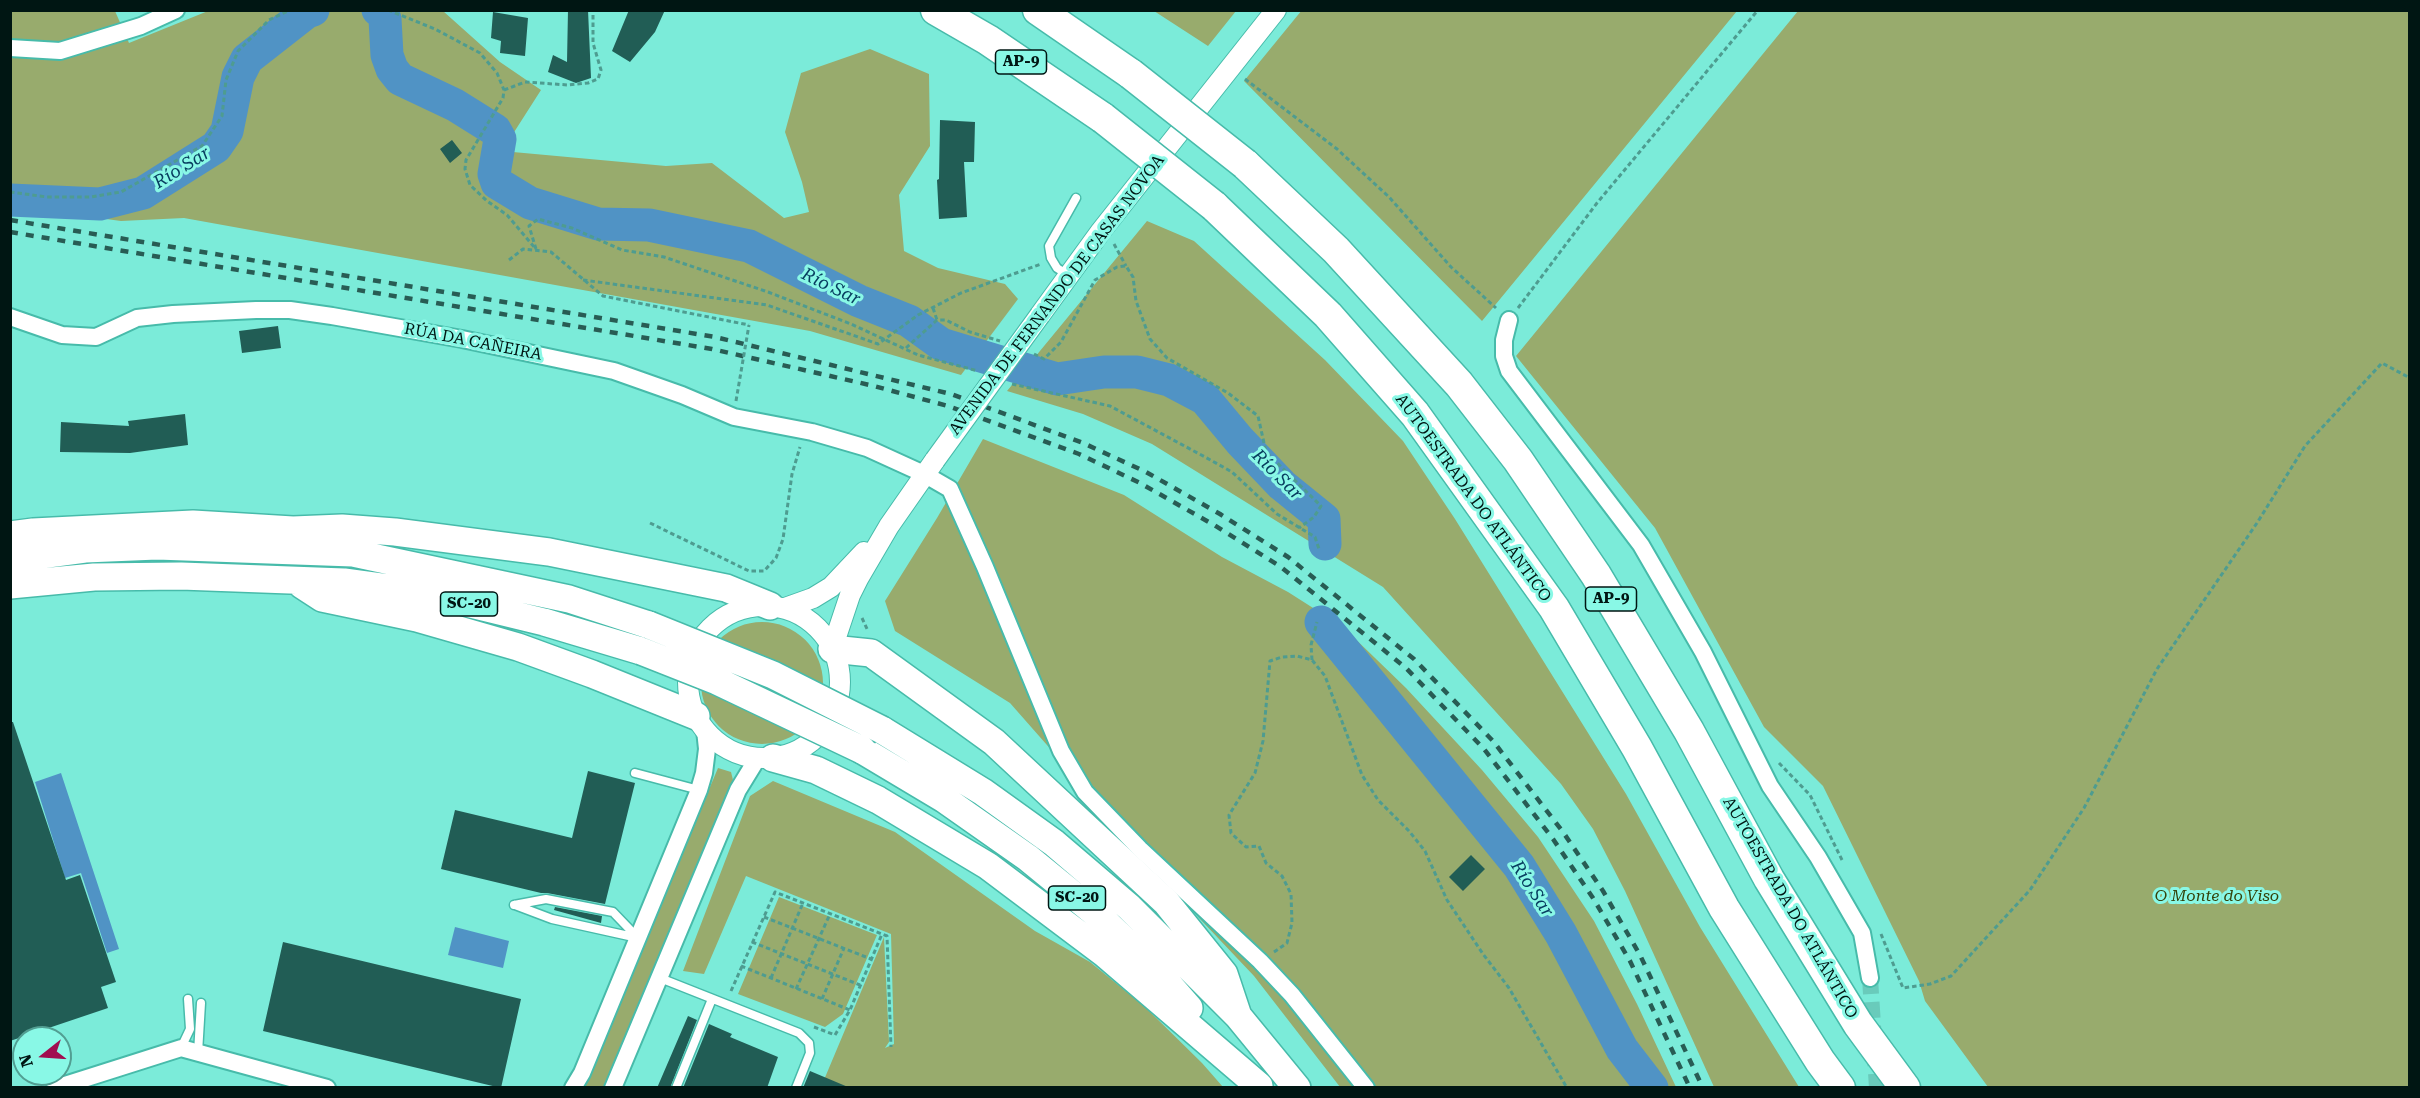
<!DOCTYPE html>
<html>
<head>
<meta charset="utf-8">
<style>
  body { margin:0 }
  #map { position:relative; width:2420px; height:1098px; overflow:hidden; background:#7bebd9; font-family:"Roboto Serif",serif }
  canvas { display:block }
  .frame { position:absolute; inset:0; border:12px solid #001613; pointer-events:none }
  .north { position:absolute; left:12px; top:1026px; width:60px; height:60px; box-sizing:border-box; background:#89f8e6; border:2px solid #529e92; border-radius:50%; rotate:253deg; font-size:16px; font-weight:700; line-height:24px; text-align:center; color:#001613 }
  .north::after { content:''; display:block; margin:auto; width:21px; height:27px; background:#a10d50; clip-path:polygon(50% 0,100% 100%,50% 72%,0 100%) }
</style>
</head>
<body>
<div id="map">
<canvas width="2420" height="1098"></canvas>
<div class="frame"></div>
<div class="north">N</div>
</div>
<script>
const context = document.querySelector('canvas').getContext('2d');
context.lineJoin = 'round';
function fill(path, color) { context.fillStyle = color; context.fill(path, 'evenodd'); }
const toPath = rows => new Path2D(rows.map(r => 'M' + r).join(''));
function trace(path, color, width, dash) { context.strokeStyle = color; context.lineWidth = width; context.lineCap = dash ? 'butt' : 'round'; context.setLineDash(dash || []); context.stroke(path); }
function drawText(font, color, halo, rows, align = 'center') {
  context.font = font + ' "Roboto Serif",serif'; context.lineWidth = 6; context.setLineDash([]); context.textBaseline = 'middle'; context.strokeStyle = halo; context.fillStyle = color; for (const [text, x, y, turn = 0] of rows) {
    context.save(); context.translate(x, y); context.rotate((+turn || 0) * Math.PI / 180); context.textAlign = isNaN(turn) ? turn : align; if (halo) context.strokeText(text, 0, 0); context.fillText(text, 0, 0); context.restore();
  }
}
const green = toPath([
  [1302,10,1737,10,1737,11,1482,321,1244,81],
  [11,11,115,11,129,43,208,11,443,11,500,62,541,90,502,151,666,166,712,163,784,218,809,212,802,182,785,132,801,73,870,49,929,74,930,146,899,195,904,251,938,268,1005,284,1018,299,961,375,810,331,184,218,121,221,11,206],
  [1154,11,1236,11,1208,46],
  [1798,11,2409,11,2409,1087,1988,1087,1925,1001,1919,981,1823,786,1764,727,1655,528,1516,356],
  [1147,221,1194,241,1325,360,1403,441,1455,519,1626,794,1700,927,1799,1087,1714,1087,1625,891,1593,829,1561,784,1383,587,1152,444,1083,414,1007,391],
  [983,439,1124,495,1222,557,1288,592,1343,627,1406,688,1482,770,1538,837,1594,921,1637,1004,1676,1087,1340,1087,1254,976,1200,919,1010,703,895,631,885,601,937,518],
  '701 683a61 61 0 1 1 122 0a61 61 0 1 1-122 0Z',
  [718,768,731,772,733,780,604,1087,583,1088],
  [773,781,895,832,1035,931,1090,962,1144,1006,1202,1063,1223,1087,821,1087,884,937,889,1042,885,1048,894,1044,891,934,746,876,704,974,683,971,750,796],
  [779,897,877,935,843,1014,825,1027,738,994]
]);
const water = toPath([
  [61,773,119,949,107,953,81,873,65,878,35,782],
  [455,927,509,941,503,968,448,955]
]);
const river = toPath([
  [378,10,382,12,385,19,387,55,392,69,400,79,455,105,495,130,500,139,494,174,497,183,530,203,598,224,649,225,749,246,859,301,909,321,941,344,1057,379,1104,372,1137,372,1169,380,1205,399,1240,441,1282,485,1324,519,1325,544],
  [10,200,100,204,143,193,216,147,227,131,238,77,247,59,307,12,313,10],
  [1321,622,1519,866,1561,934,1622,1049,1652,1088]
]);
const building = toPath([
  [568,10,588,10,591,78,576,83,548,72,553,55,567,62],
  [629,10,665,10,655,32,630,62,612,51],
  [493,12,528,18,525,56,500,53,501,41,491,38],
  [940,120,975,122,974,162,964,162,967,217,939,219,937,180,939,179],
  [452,140,462,153,450,163,440,149],
  [278,326,281,348,242,353,239,331],
  [185,414,188,445,130,453,60,452,61,422,129,426,128,421],
  [10,722,13,722,66,880,80,875,116,982,101,987,108,1008,10,1041],
  [588,771,635,783,605,904,547,893,541,893,441,869,455,810,572,838],
  [1471,855,1485,869,1463,891,1449,877],
  [555,907,602,916,601,923,554,910],
  [283,942,521,999,501,1088,263,1031],
  [688,1016,697,1020,670,1088,657,1088],
  [709,1024,732,1034,730,1037,778,1057,767,1088,683,1088],
  [810,1071,848,1087,848,1088,803,1088]
]);
const minorTunnel = toPath([
  [1870,978,1877,1088]
]);
const path = toPath([
  [388,10,435,29,480,53,497,73,504,90,503,98,466,160,465,169,470,185,487,201,507,215,535,248],
  [1245,79,1337,149,1389,197,1451,267,1496,308],
  [504,90,525,82,568,85,588,83,598,79,601,70,593,43,593,10],
  [10,192,47,197,90,197,121,192,202,146,222,116,226,80,238,51,269,20,290,10],
  [1114,244,1126,266],
  [536,249,529,226,538,219,572,228,622,250,664,257,768,292,851,324,918,355,978,371],
  [509,260,523,249,551,252,603,296,749,325],
  [583,280,767,305,878,344,918,315,961,293,1041,264],
  [933,308,937,320],
  [1518,308,1597,203,1758,10],
  [906,348,937,320,946,320,970,332,1000,341],
  [1034,354,1044,359,1061,342,1095,280,1117,267,1126,266,1133,277,1136,301,1150,339,1167,358,1228,393,1258,416,1266,452,1321,506,1314,517,1299,528],
  [1012,384,1110,406,1205,457,1232,472,1277,514,1315,537,1319,549],
  [650,523,749,571,764,571,776,558,783,539,792,474,800,447],
  [862,618,868,631],
  [1312,660,1311,645,1317,622],
  [1779,763,1810,795,1843,862],
  [764,917,871,959],
  [1881,934,1903,988,1930,984,1951,976,2030,890,2084,808,2157,669,2257,523,2305,446,2382,363,2410,378],
  [752,942,860,985],
  [1274,952,1287,943,1292,923,1291,894,1282,876,1266,863,1259,846,1246,847,1231,833,1229,815,1255,773,1263,741,1270,661,1282,657,1297,656,1312,660,1325,676,1362,775,1378,800,1409,831,1425,851,1447,900,1483,954,1509,988,1567,1088],
  [741,966,850,1010],
  [771,978,803,903],
  [796,989,830,914],
  [731,991,775,892,887,936,891,1047],
  [822,999,844,948],
  [814,1027,835,1035,850,1010,882,934]
]);
const service = toPath([
  [1068,275,1057,268,1051,258,1049,246,1076,198],
  [635,773,699,790],
  [514,905,546,899,613,912,638,938],
  [515,905,552,919,638,938],
  [660,978,799,1033,809,1043,810,1053,796,1088],
  [181,1048,190,1029,188,999],
  [198,1053,201,1003],
  [676,1088,712,999]
]);
const minor = toPath([
  [10,48,60,51,141,26,176,10],
  [10,317,62,335,96,337,137,318,173,314,256,310,290,310,332,316,462,339,614,371,682,395,734,417,812,432,867,448,924,474,950,489,985,567,1061,751,1085,792,1140,849,1260,961,1292,995,1366,1088],
  [1509,320,1504,340,1504,356,1509,371,1641,545,1703,652,1770,786,1818,857,1862,933,1870,978],
  [55,1088,181,1048,327,1088],
  [573,1088,582,1073,699,790,704,773,707,749,705,730],
  [613,1088,738,790,757,759]
]);
const tertiary = toPath([
  [1040,315,1101,231,1276,10],
  '688 682a76 76 0 1 1 152 0a76 76 0 1 1-152 0Z',
  [785,608,813,598,831,587,864,552],
  [832,649,850,595,858,579,889,526,935,460]
]);
const trunk = toPath([
  [10,535,33,532,193,524,293,530,342,528,395,532,549,552,726,588,770,606],
  [10,559,85,549,157,546,353,553,569,599,649,625],
  [10,585,94,577,181,576,344,582,425,593,544,622,641,651],
  [302,585,322,598,417,618,518,647,592,674,696,716],
  [832,649,871,653,994,742,1166,902,1224,974,1238,1016],
  [882,730,983,792,1054,843,1129,907,1238,1016,1297,1088],
  [862,750,944,799,1028,858,1099,916,1161,976,1189,1008],
  [773,758,816,770,878,800,988,866,1105,954,1259,1086]
]);
const motorway = toPath([
  [936,10,988,40,1103,118],
  [1038,10,1131,74],
  [1245,164,1336,250,1459,384,1518,460,1596,575,1689,731,1769,879,1858,1024,1905,1088],
  [1214,206,1328,315,1415,414,1554,608,1637,748,1724,908,1820,1061,1840,1088]
]);
const rail = toPath([
  [10,220,715,337,951,394,1083,443,1146,472,1220,514,1288,557,1414,659,1493,741,1563,832,1603,891,1640,955,1703,1088],
  [10,232,712,349,874,386,948,406,1079,454,1140,483,1214,525,1281,567,1406,668,1484,749,1553,839,1593,898,1630,961,1690,1088]
]);
const pathBridge = toPath([
  [736,401,749,325]
]);
const tertiaryBridge = toPath([
  [935,460,1040,315]
]);
const trunkBridge = toPath([
  [649,625,773,675,882,730],
  [641,651,717,681,862,750]
]);
const motorwayBridge = toPath([
  [1131,74,1245,164],
  [1103,118,1214,206]
]);
const shields = [
  [1021,62,51],
  [1611,599,51],
  [469,604,57],
  [1077,898,57]
];
const shieldNames = [
  ["AP-9",1021,62],
  ["AP-9",1611,599],
  ["SC-20",469,604],
  ["SC-20",1077,898]
];
const streetNames = [
  ["AVENIDA DE FERNANDO DE CASAS NOVOA",1057,295,-53],
  ["RÚA DA CAÑEIRA",473,342,11],
  ["AUTOESTRADA DO ATLÁNTICO",1473,498,54],
  ["AUTOESTRADA DO ATLÁNTICO",1790,908,60]
];
const parkNames = [
  ["O Monte do Viso",2217,896]
];
const waterNames = [
  ["Río Sar",182,168,-32],
  ["Río Sar",831,287,26],
  ["Río Sar",1277,475,45],
  ["Río Sar",1532,889,57]
];
fill(green, '#98ab6d');
fill(water, '#5093c5');
trace(river, '#5093c5', 33);
fill(building, '#215d55');
trace(minorTunnel, '#69cbbb', 16, [16, 8]);
trace(service, '#47bbaa', 11);
trace(minor, '#47bbaa', 20);
trace(tertiary, '#47bbaa', 22);
trace(trunk, '#47bbaa', 30);
trace(motorway, '#47bbaa', 33);
trace(path, '#4e9c90', 3, [4.5, 3]);
trace(service, '#fff', 8);
trace(minor, '#fff', 16);
trace(tertiary, '#fff', 20);
trace(trunk, '#fff', 27);
trace(motorway, '#fff', 30);
trace(rail, '#285c54', 4.5, [8, 8]);
trace(tertiaryBridge, '#47bbaa', 22, []);
trace(trunkBridge, '#47bbaa', 30, []);
trace(motorwayBridge, '#47bbaa', 33, []);
trace(pathBridge, '#4e9c90', 3, [4.5, 3]);
trace(tertiaryBridge, '#fff', 20);
trace(trunkBridge, '#fff', 27);
trace(motorwayBridge, '#fff', 30);
for (const [x, y, w] of shields) { const box = new Path2D(); box.roundRect(x - w / 2, y - 12, w, 24, 4.5); context.fillStyle = '#89f8e6'; context.fill(box); trace(box, '#001613', 1.5); }
drawText('bold 15px', '#001613', null, shieldNames);
drawText('16px', '#001613', '#89f8e6', streetNames);
drawText('italic 16px', '#35420a', '#89f8e6', parkNames);
drawText('italic 18px', '#083e60', '#89f8e6', waterNames);
</script>
</body>
</html>
